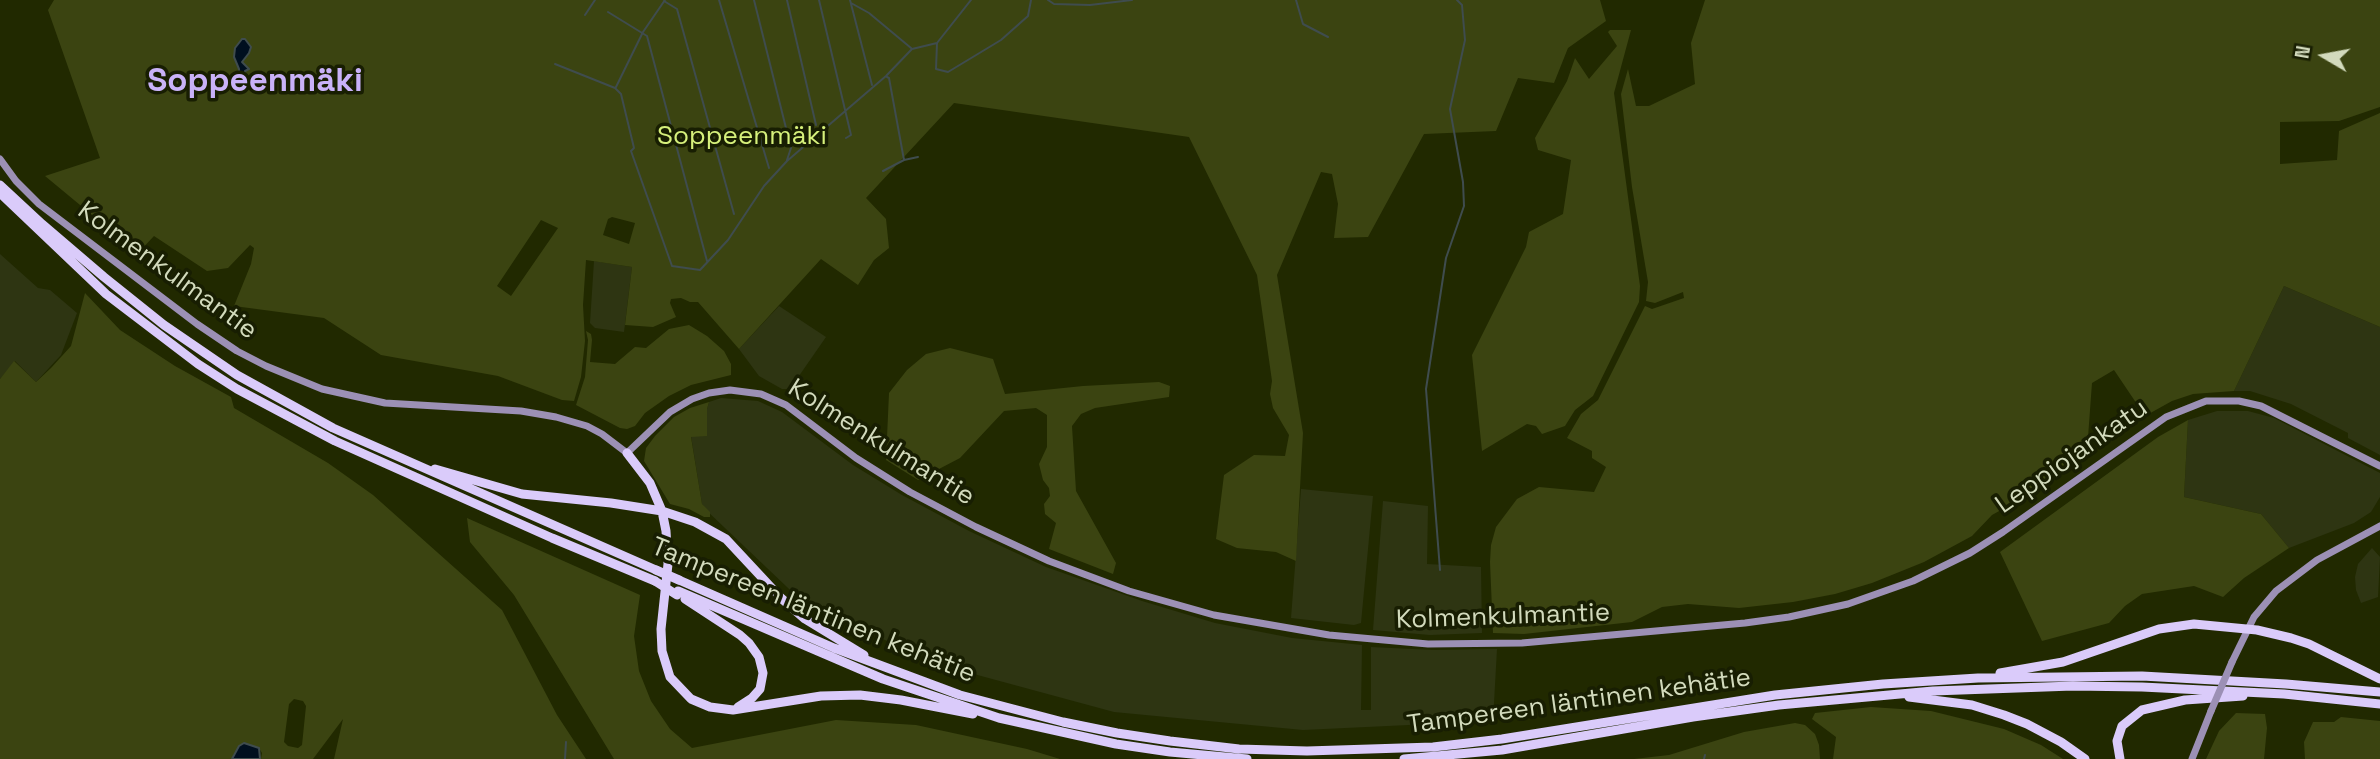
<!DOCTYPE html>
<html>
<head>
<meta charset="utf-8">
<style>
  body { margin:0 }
  #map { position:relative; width:2380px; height:759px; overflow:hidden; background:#212900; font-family:"Space Grotesk",sans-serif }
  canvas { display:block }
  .north { position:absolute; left:2289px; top:21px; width:70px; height:70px; -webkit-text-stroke:5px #181e02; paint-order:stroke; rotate:280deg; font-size:19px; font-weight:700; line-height:28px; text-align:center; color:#d2dabc }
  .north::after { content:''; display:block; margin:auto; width:24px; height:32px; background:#d2dabc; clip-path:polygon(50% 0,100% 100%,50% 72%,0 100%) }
</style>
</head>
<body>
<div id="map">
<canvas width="2380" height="759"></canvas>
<div class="north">N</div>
</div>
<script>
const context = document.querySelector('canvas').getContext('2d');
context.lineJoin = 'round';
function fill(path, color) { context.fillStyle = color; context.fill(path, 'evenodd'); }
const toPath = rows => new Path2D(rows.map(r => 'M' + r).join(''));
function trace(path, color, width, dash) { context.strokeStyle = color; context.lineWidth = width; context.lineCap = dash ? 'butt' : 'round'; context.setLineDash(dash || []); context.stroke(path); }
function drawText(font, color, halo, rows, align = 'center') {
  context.font = font + ' "Space Grotesk",sans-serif'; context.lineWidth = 7; context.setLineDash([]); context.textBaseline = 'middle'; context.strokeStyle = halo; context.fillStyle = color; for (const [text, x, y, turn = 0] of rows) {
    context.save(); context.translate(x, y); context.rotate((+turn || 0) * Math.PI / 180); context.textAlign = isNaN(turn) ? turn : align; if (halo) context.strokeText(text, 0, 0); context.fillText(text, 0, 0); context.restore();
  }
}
const built = toPath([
  [0,254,38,288,50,290,77,313,61,355,36,382,15,361,0,379],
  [594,261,632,267,624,332,595,328,590,323],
  [2284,286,2380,327,2380,455,2348,438,2348,433,2291,404,2250,391,2234,391],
  [779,306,826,337,792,386,787,389,782,389,759,376,739,349],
  [721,398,758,401,782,412,853,465,902,495,969,531,1046,567,1142,601,1215,623,1292,638,1362,645,1361,710,1371,710,1371,647,1433,650,1497,649,1493,721,1303,730,1114,712,948,667,808,607,705,509,702,504,691,436,707,435,707,409,709,402],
  [2217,411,2248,411,2274,418,2380,473,2380,497,2371,512,2354,523,2289,548,2261,514,2184,497,2188,420],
  [1301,489,1373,496,1361,623,1354,625,1291,618],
  [1383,501,1428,506,1427,564,1481,567,1482,633,1430,635,1373,630],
  [2372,548,2380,557,2378,597,2361,603,2356,590,2355,577,2358,564]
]);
const green = toPath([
  [54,0,1600,0,1606,21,1568,48,1554,83,1518,78,1496,131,1424,134,1368,237,1334,238,1338,204,1332,174,1321,172,1277,275,1303,433,1296,561,1276,552,1237,548,1216,539,1224,475,1254,455,1285,456,1289,435,1273,408,1270,394,1272,381,1257,275,1189,137,954,103,866,198,886,219,889,248,874,260,858,285,821,259,739,349,698,302,690,302,681,298,671,299,670,303,676,317,653,327,625,325,632,267,586,260,583,305,585,341,581,377,574,401,562,400,498,376,381,355,324,318,234,306,251,264,254,248,250,245,228,268,207,271,154,236,138,253,45,176,100,158,48,10],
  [612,217,635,223,629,244,603,235,608,219],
  [541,220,558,228,511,296,497,286],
  [1705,0,2380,0,2380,107,2339,121,2280,122,2280,164,2337,160,2339,131,2380,113,2380,327,2284,286,2234,391,2193,394,2172,401,2145,416,2114,370,2092,383,2087,451,2028,495,1992,515,1972,536,1924,562,1872,583,1835,594,1793,602,1739,608,1688,604,1662,607,1632,622,1524,634,1493,633,1490,562,1491,545,1496,527,1517,499,1539,487,1594,492,1606,467,1592,458,1592,451,1567,438,1581,414,1598,400,1645,306,1652,309,1684,298,1683,292,1655,303,1646,301,1648,282,1632,187,1621,94,1628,69,1636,106,1649,106,1695,84,1691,43],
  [1610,30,1631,30,1614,93,1640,286,1639,302,1593,396,1575,410,1565,426,1542,434,1536,426,1527,424,1482,451,1472,355,1526,247,1529,232,1563,214,1571,160,1538,150,1535,138,1567,81,1575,58,1589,79,1617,46,1608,32],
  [85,293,120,330,175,366,231,397,234,408,328,463,373,495,502,610,557,715,586,759,334,759,343,719,313,759,261,759,262,753,259,748,234,754,232,759,0,759,0,379,14,361,36,382,51,368,71,346],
  [294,699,303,701,306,706,302,745,298,748,288,746,284,742,289,704],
  [689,325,707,336,724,351,731,364,731,375,691,385,669,396,645,413,635,426,627,429,620,428,576,405,585,377,588,340,586,331,591,334,592,340,590,362,615,364,635,347,646,348,669,329],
  [950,348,993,359,1005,394,1083,386,1159,382,1170,386,1169,397,1095,408,1081,414,1072,426,1076,491,1116,563,1113,574,1049,549,1056,523,1045,514,1044,504,1050,496,1049,488,1043,480,1039,464,1047,447,1047,415,1036,408,1004,411,960,458,918,480,886,460,889,393,907,370,926,354],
  [709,402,707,409,707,436,691,437,702,504,710,512,710,517,704,517,689,509,670,504,644,461,646,448,655,436,674,417,690,408],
  [2188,420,2184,497,2261,514,2289,548,2244,578,2223,597,2194,586,2142,594,2125,606,2109,623,2042,641,2000,552,2158,437],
  [467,518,640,595,634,636,639,671,651,701,670,729,692,748,836,720,916,725,1027,749,1060,759,614,759,514,595,470,542],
  [1871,707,1931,711,2004,729,2041,745,2063,759,1833,759,1836,737,1812,719,1815,713],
  [2236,713,2265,714,2267,728,2264,759,2206,759,2219,731],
  [2341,717,2380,721,2380,759,2305,759,2304,742,2313,722,2334,722],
  [1795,723,1805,725,1815,734,1819,745,1820,759,1634,759,1669,755,1744,732]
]);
const water = toPath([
  [242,39,245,39,251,47,249,53,242,62,249,69,245,71,244,79,240,79,239,69,234,57,235,48,242,39],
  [244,743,259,748,260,759,232,759,239,746,244,743]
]);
const stream = toPath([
  [719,0,769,168],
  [754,0,791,148,787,160],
  [787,0,816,125],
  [819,0,851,135,846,138],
  [850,0,872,85],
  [1048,0,1054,4,1090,5,1132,0],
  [1296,0,1303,24,1328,37],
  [664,1,677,9,734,214],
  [851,3,869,13,911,48],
  [608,12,647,36,707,261],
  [585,15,595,0],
  [937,43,936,69,948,72,1001,40,1028,16,1031,0],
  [555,64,615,88,621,94,634,148,631,151,672,266,700,270,728,240,764,186,787,161,886,76,912,49,937,43,971,0],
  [887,77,889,78,904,160],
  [616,87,643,32,665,0],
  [883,171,904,160,918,157],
  [1440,570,1426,389,1446,258,1464,206,1463,182,1450,109,1465,40,1462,5,1457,0],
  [565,759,566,742],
  [1704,759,1705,755]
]);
const secondary = toPath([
  [0,159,16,181,39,204,197,324,237,351,266,366,322,389,385,403,521,411,556,417,587,426,602,434,627,453,670,412,692,399,709,393,730,390,761,394,786,405,856,458,910,492,976,527,1049,561,1129,591,1214,615,1329,635,1428,644,1522,643,1745,623,1789,617,1848,604,1913,581,1970,553,2003,532,2166,417,2206,401,2239,401,2261,406,2380,466],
  [2232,662,2254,617,2276,591,2317,560,2380,526],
  [2192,759,2211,711]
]);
const highway = toPath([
  [0,185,42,224,104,277,164,325,237,375,333,428,656,570],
  [0,193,106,294,198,364,237,389,335,441,552,538,655,581],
  [627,453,650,483,662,511,666,531,668,564,661,629,662,651,670,677,691,699,710,707,733,710,821,696,860,695,901,700,973,714],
  [435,469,522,494,611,503,662,511,695,522,726,539,781,598,805,619,864,655],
  [679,580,834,648,960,695,1063,722,1117,733,1170,741,1239,749,1307,751,1433,747,1502,739,1775,695,1883,684,1978,678,2142,676,2286,684,2380,692],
  [678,591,883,679,999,718,1116,744,1170,752,1247,759],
  [685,599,740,635,749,643,759,657,763,673,760,689,752,698,738,707],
  [2000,673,2063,662,2159,629,2194,624,2257,630,2291,638,2309,644,2380,679],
  [1909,697,1972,705,2004,715,2027,724,2061,742,2085,759],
  [1404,759,1502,750,1693,717,1779,705,1933,691,2073,686,2142,687,2284,694,2380,704],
  [2120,759,2117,741,2122,726,2142,710,2185,700,2243,696]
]);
const secondaryBridge = toPath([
  [2211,711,2232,662]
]);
const highwayBridge = toPath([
  [656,570,679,580],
  [655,581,677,595]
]);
const parkNames = [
  ["Soppeenmäki",742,137]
];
const streetNames = [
  ["Kolmenkulmantie",167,271,36],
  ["Kolmenkulmantie",881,443,32],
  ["Leppiojankatu",2072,457,-35],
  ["Tampereen läntinen kehätie",813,611,22],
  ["Kolmenkulmantie",1503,617,-2],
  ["Tampereen läntinen kehätie",1579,702,-8]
];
const districtNames = [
  ["Soppeenmäki",255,82]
];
fill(built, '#2e3512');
fill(green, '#3b4411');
fill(water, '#000f1f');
trace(water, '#3f4c4e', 2);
trace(stream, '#3f4c4e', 2);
trace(secondary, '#9c90b5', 7);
trace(highway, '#dacbfa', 9);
trace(secondaryBridge, '#9c90b5', 7);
trace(highwayBridge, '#dacbfa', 9);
drawText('26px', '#d6f07b', '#181e02', parkNames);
drawText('26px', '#d2dabc', '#181e02', streetNames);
drawText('bold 33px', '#c9b2f8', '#181e02', districtNames);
</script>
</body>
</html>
